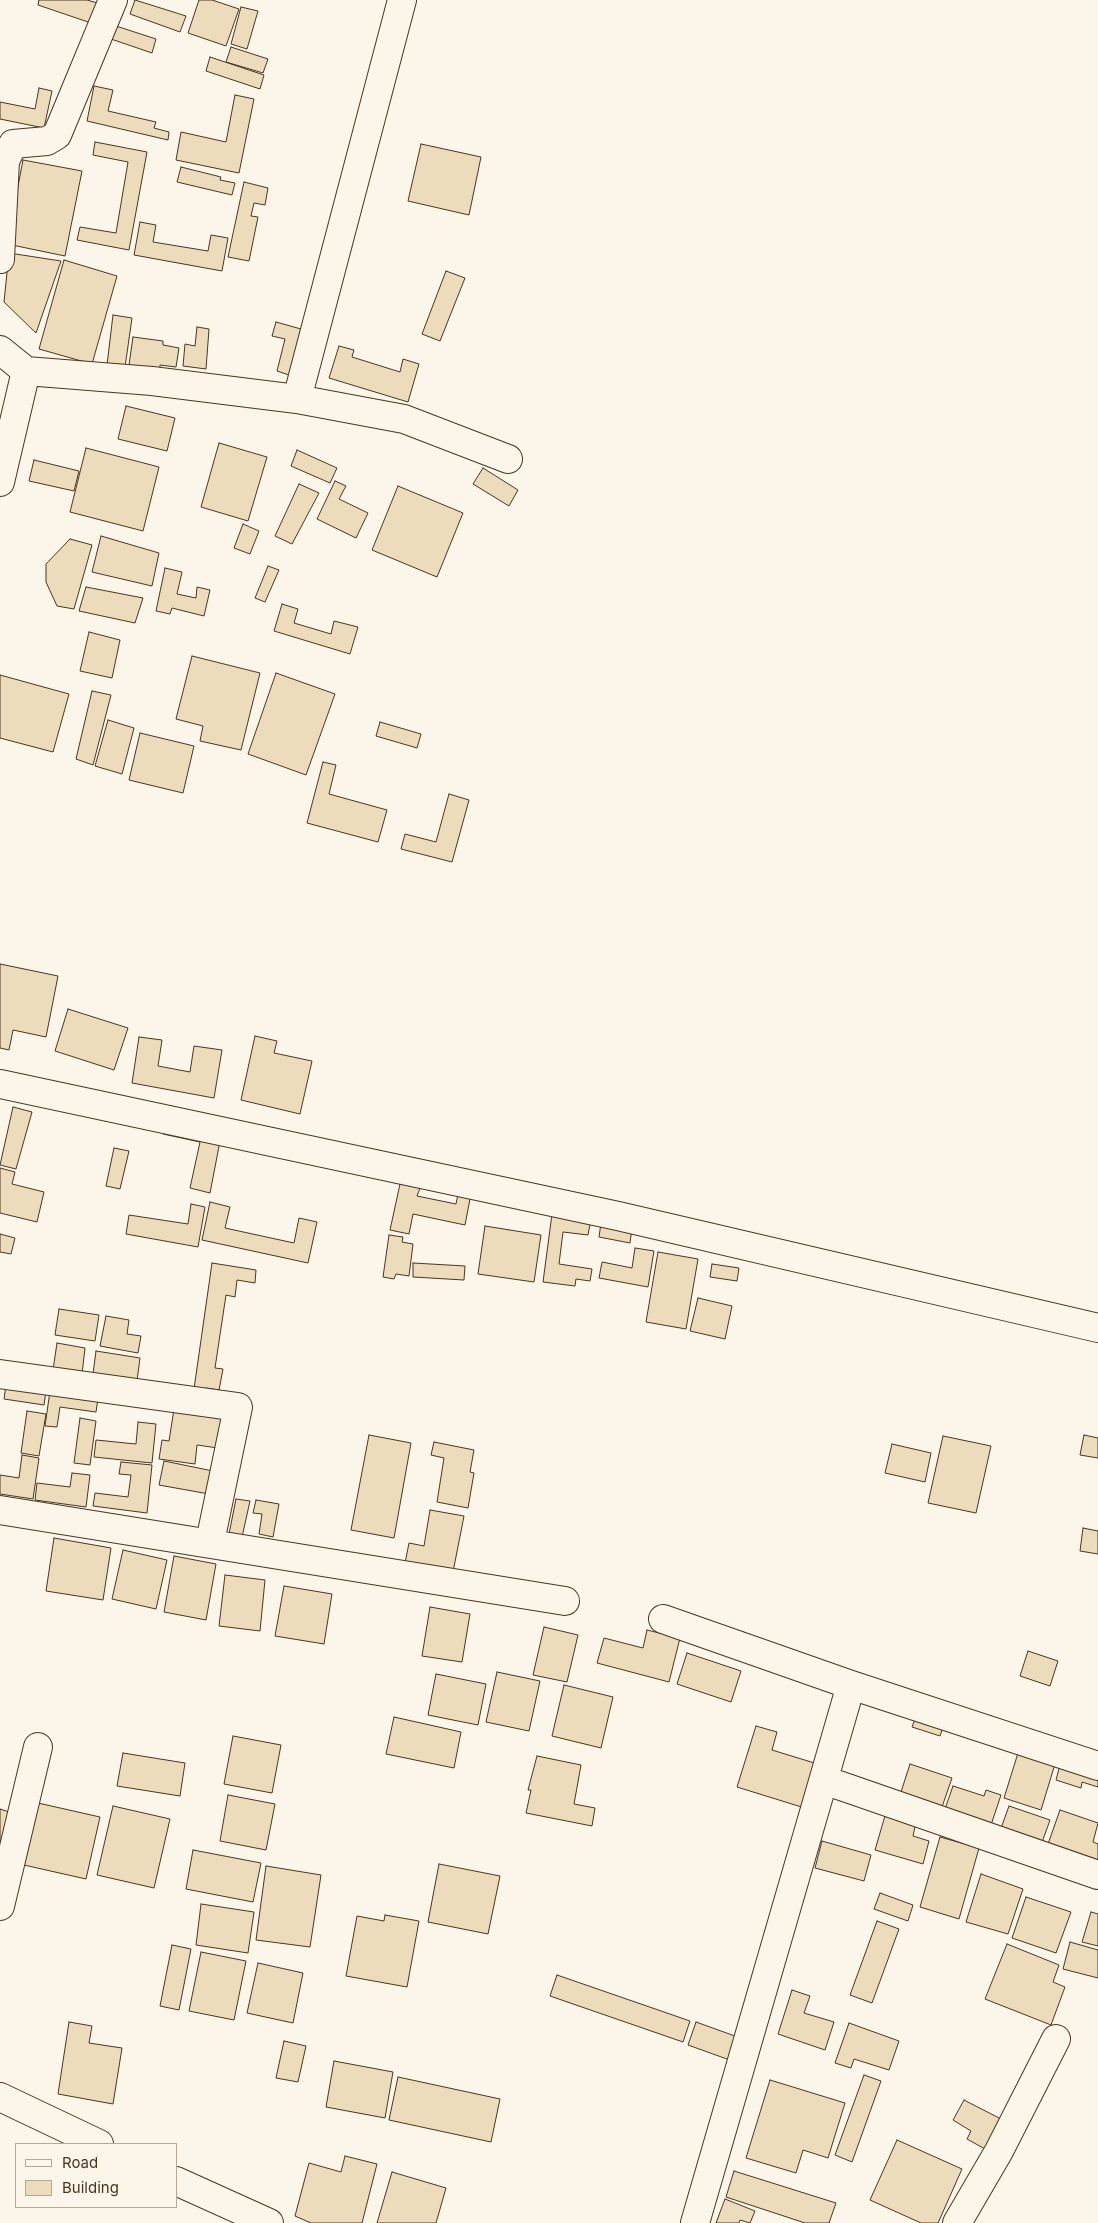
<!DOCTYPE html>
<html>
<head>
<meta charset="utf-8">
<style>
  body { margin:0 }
  #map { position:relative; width:1098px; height:2223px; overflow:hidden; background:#fbf6e9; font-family:Inter,sans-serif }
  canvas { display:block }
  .legend { position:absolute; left:15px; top:2143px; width:162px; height:65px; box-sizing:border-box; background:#fbf6e9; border:1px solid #b4a999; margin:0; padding:6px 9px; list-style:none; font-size:15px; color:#4a3520 }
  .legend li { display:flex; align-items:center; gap:10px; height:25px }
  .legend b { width:25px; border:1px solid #b4a999 }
</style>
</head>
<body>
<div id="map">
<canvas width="1098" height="2223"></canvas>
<ul class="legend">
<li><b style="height:6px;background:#fbf6e9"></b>Road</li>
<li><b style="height:14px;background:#ecdcbc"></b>Building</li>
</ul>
</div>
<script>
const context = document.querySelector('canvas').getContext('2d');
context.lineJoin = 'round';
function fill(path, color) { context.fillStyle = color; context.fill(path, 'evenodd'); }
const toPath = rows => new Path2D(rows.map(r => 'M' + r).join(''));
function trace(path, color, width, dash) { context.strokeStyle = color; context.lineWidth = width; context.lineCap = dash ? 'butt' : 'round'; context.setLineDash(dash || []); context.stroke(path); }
const building = toPath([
  [39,0,87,0,101,4,94,24,38,5,39,0],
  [135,0,186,16,180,32,130,14,135,0],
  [199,0,212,0,239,9,226,46,188,33,199,0],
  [241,7,258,11,247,49,231,44,241,7],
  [116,26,156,39,152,53,111,39,116,26],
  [231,47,268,59,263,73,226,62,231,47],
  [210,57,264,75,260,89,206,71,210,57],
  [94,86,113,90,108,111,156,122,154,128,169,132,168,140,87,121,94,86],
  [39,88,52,91,44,128,0,119,0,102,35,109,39,88],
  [235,95,254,99,239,173,176,160,181,132,226,142,235,95],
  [95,142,147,152,129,250,77,240,80,227,116,233,128,162,93,155,95,142],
  [421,144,481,157,469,215,408,201,421,144],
  [23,160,82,171,65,256,7,244,23,160],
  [181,167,221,177,220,180,235,183,232,195,177,182,181,167],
  [244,182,268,188,265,205,254,203,251,216,258,217,249,261,228,257,244,182],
  [140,222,156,225,153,242,208,251,211,235,228,238,222,271,134,255,140,222],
  [9,253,61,261,36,333,4,302,9,253],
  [64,260,117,276,92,364,39,349,64,260],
  [446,271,465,278,440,341,422,334,446,271],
  [113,315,132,318,125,367,107,365,113,315],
  [276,322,301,329,289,375,277,371,285,339,272,336,276,322],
  [197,327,209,329,206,369,183,366,185,344,195,346,197,327],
  [133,337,163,341,163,345,179,348,176,367,160,365,160,369,129,365,133,337],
  [339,346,354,350,352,357,400,372,403,359,419,364,408,402,329,378,339,346],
  [126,406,175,418,167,451,118,439,126,406],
  [219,443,267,457,248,521,201,507,219,443],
  [86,448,159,467,143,531,70,512,86,448],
  [297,450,337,468,330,483,291,466,297,450],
  [34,460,79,471,74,491,29,481,34,460],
  [483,468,518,490,509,506,473,484,483,468],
  [335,481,346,486,339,499,368,513,356,538,317,519,335,481],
  [299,484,319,493,292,544,275,536,299,484],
  [398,486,463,513,437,577,372,550,398,486],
  [243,524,259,531,250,554,234,548,243,524],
  [101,536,159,553,152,586,92,572,101,536],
  [70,539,92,545,74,609,57,606,46,582,46,564,70,539],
  [268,566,279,570,265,602,255,598,268,566],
  [165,568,182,572,177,594,196,598,197,587,210,590,204,616,172,608,170,614,156,611,165,568],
  [86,587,143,598,135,623,79,611,86,587],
  [282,604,298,609,294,623,331,634,334,621,358,627,350,654,274,631,282,604],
  [89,632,120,640,112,678,80,671,89,632],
  [192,656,260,673,241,750,200,741,203,726,176,719,192,656],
  [276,673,335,694,306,775,248,754,276,673],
  [0,675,69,694,53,752,0,738,0,675],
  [92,691,111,695,93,765,76,759,92,691],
  [108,720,134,728,122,774,95,766,108,720],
  [380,722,421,734,417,748,376,736,380,722],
  [140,733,194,746,183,793,129,780,140,733],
  [323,762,336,765,329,794,387,810,378,842,307,823,323,762],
  [449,794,469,800,452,862,401,849,405,834,436,842,449,794],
  [0,964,58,976,46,1037,13,1030,9,1050,0,1048,0,964],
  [68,1009,128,1028,114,1070,55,1051,68,1009],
  [255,1036,277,1041,274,1053,312,1061,300,1114,241,1100,255,1036],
  [139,1037,162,1040,158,1066,190,1072,194,1046,222,1050,214,1098,132,1083,139,1037],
  [13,1107,32,1112,16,1169,0,1165,13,1107],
  [166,1125,221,1136,210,1193,190,1188,200,1142,163,1134,166,1125],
  [114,1148,129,1151,120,1189,106,1186,114,1148],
  [0,1168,15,1172,12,1184,44,1192,37,1222,0,1213,0,1168],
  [400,1184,420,1188,417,1196,456,1204,458,1194,470,1199,465,1225,413,1214,409,1234,390,1230,400,1184],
  [210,1202,230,1207,225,1228,294,1243,299,1218,317,1222,308,1263,202,1240,210,1202],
  [191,1204,205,1207,198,1247,126,1234,129,1215,188,1224,191,1204],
  [552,1214,591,1219,588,1235,563,1232,559,1264,592,1269,590,1281,576,1279,575,1286,543,1282,552,1214],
  [601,1223,632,1228,630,1243,599,1237,601,1223],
  [485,1226,541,1235,534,1282,478,1274,485,1226],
  [0,1234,15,1238,11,1254,0,1252,0,1234],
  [389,1235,403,1237,402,1242,413,1244,409,1276,396,1274,394,1279,383,1277,389,1235],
  [635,1248,654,1251,648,1287,599,1278,602,1262,632,1268,635,1248],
  [658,1252,698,1259,686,1329,646,1322,658,1252],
  [212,1263,256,1270,255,1283,237,1280,235,1297,226,1295,215,1368,223,1369,219,1390,206,1388,205,1391,194,1389,212,1263],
  [413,1263,465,1266,464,1280,413,1277,413,1263],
  [712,1264,739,1268,737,1281,710,1277,712,1264],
  [698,1298,732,1306,725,1339,690,1331,698,1298],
  [59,1309,99,1315,95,1341,55,1335,59,1309],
  [106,1316,129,1320,127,1334,141,1336,138,1353,100,1346,106,1316],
  [57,1343,85,1348,82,1374,53,1370,57,1343],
  [96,1351,140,1358,137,1381,93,1374,96,1351],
  [6,1385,46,1391,44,1405,4,1399,6,1385],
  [50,1391,98,1398,96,1412,60,1407,57,1427,45,1426,50,1391],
  [174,1409,223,1416,218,1448,197,1445,195,1464,159,1459,162,1440,169,1441,174,1409],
  [27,1411,46,1414,39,1456,21,1453,27,1411],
  [80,1418,96,1421,90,1465,74,1463,80,1418],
  [138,1422,156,1424,152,1463,94,1457,96,1440,136,1444,138,1422],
  [369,1435,411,1443,394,1538,351,1530,369,1435],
  [1084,1435,1098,1438,1098,1458,1080,1455,1084,1435],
  [943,1436,991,1446,976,1513,928,1503,943,1436],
  [434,1442,474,1450,470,1472,474,1473,468,1508,437,1502,444,1458,431,1455,434,1442],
  [892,1444,931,1453,925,1482,885,1473,892,1444],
  [22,1455,39,1458,33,1499,0,1494,0,1475,19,1478,22,1455],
  [164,1461,213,1471,209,1494,159,1485,164,1461],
  [121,1462,152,1465,147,1513,93,1506,95,1493,128,1497,131,1475,119,1474,121,1462],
  [72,1473,90,1475,86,1507,35,1500,37,1483,70,1487,72,1473],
  [236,1499,250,1501,242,1537,229,1534,236,1499],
  [256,1500,279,1504,273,1537,259,1534,262,1514,253,1513,256,1500],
  [430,1510,464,1516,453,1572,405,1563,409,1543,424,1546,430,1510],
  [1083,1528,1098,1531,1098,1554,1080,1551,1083,1528],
  [54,1538,111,1548,103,1600,46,1591,54,1538],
  [123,1550,167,1560,156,1609,112,1599,123,1550],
  [174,1556,216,1564,206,1620,164,1612,174,1556],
  [225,1575,265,1580,260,1631,219,1626,225,1575],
  [284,1586,332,1594,324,1644,275,1636,284,1586],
  [430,1607,470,1614,462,1662,422,1656,430,1607],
  [544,1627,578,1635,567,1682,533,1675,544,1627],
  [647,1630,680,1638,669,1682,597,1663,604,1638,643,1648,647,1630],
  [1028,1651,1058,1661,1050,1686,1020,1676,1028,1651],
  [687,1653,741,1671,731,1702,677,1684,687,1653],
  [497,1672,540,1681,529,1731,486,1722,497,1672],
  [436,1674,486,1684,478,1725,428,1715,436,1674],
  [564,1685,613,1697,601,1748,552,1736,564,1685],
  [917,1714,944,1724,940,1736,912,1727,917,1714],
  [394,1717,461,1732,454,1768,386,1754,394,1717],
  [756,1726,777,1732,772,1750,821,1765,808,1809,737,1787,756,1726],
  [233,1736,281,1745,272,1793,224,1784,233,1736],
  [123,1753,185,1763,180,1796,117,1786,123,1753],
  [1018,1753,1055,1764,1041,1810,1004,1798,1018,1753],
  [537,1756,581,1765,574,1804,595,1808,592,1826,526,1813,531,1790,528,1790,537,1756],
  [910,1764,952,1778,942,1807,901,1792,910,1764],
  [1060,1765,1098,1776,1098,1787,1082,1782,1081,1788,1056,1780,1060,1765],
  [953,1786,984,1796,986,1790,1001,1795,991,1825,945,1809,953,1786],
  [228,1795,275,1804,266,1850,220,1841,228,1795],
  [38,1803,100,1817,86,1879,24,1865,38,1803],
  [113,1806,170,1819,154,1888,97,1875,113,1806],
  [1009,1806,1050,1820,1041,1845,1000,1831,1009,1806],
  [0,1809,12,1813,0,1848,0,1809],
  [887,1809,917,1818,913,1836,929,1841,923,1864,875,1850,887,1809],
  [1060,1810,1098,1823,1093,1842,1098,1844,1098,1862,1048,1844,1060,1810],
  [940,1837,979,1848,959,1919,920,1907,940,1837],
  [822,1841,871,1855,864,1881,815,1868,822,1841],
  [193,1850,261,1863,253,1902,186,1889,193,1850],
  [439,1864,500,1876,488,1934,428,1922,439,1864],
  [266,1866,321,1875,310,1947,256,1940,266,1866],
  [981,1874,1023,1889,1008,1934,966,1922,981,1874],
  [880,1893,913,1905,908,1921,874,1909,880,1893],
  [1026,1897,1071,1912,1056,1953,1012,1938,1026,1897],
  [201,1904,254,1912,248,1953,196,1945,201,1904],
  [1091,1912,1098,1914,1098,1946,1082,1942,1091,1912],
  [385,1915,419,1921,407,1987,346,1976,357,1916,384,1921,385,1915],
  [877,1921,899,1929,872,2003,850,1995,877,1921],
  [1070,1942,1098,1950,1098,1978,1063,1969,1070,1942],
  [1007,1944,1059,1965,1053,1982,1065,1987,1051,2025,985,1999,1007,1944],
  [172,1945,191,1949,179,2010,160,2006,172,1945],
  [201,1952,246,1961,234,2020,189,2011,201,1952],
  [258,1963,303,1973,293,2023,247,2013,258,1963],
  [557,1975,690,2021,683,2042,550,1996,557,1975],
  [792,1990,810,1996,804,2013,834,2022,825,2050,778,2034,792,1990],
  [69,2022,92,2026,89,2043,122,2048,113,2104,58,2094,69,2022],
  [696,2022,746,2040,738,2063,688,2045,696,2022],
  [849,2023,899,2041,889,2070,854,2059,851,2068,835,2063,849,2023],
  [284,2041,306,2046,298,2082,276,2078,284,2041],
  [334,2061,393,2072,385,2118,326,2107,334,2061],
  [864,2075,881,2081,852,2162,835,2155,864,2075],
  [398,2077,500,2099,491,2142,389,2120,398,2077],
  [770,2080,845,2103,828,2158,803,2150,796,2173,746,2158,770,2080],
  [964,2100,1001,2119,985,2149,967,2139,971,2131,953,2120,964,2100],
  [897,2140,962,2169,938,2223,921,2223,870,2200,897,2140],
  [345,2156,377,2164,362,2223,311,2223,295,2216,309,2163,341,2172,345,2156],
  [734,2171,836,2203,829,2223,805,2223,726,2197,734,2171],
  [392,2172,446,2188,436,2223,377,2223,392,2172],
  [725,2199,755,2211,750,2223,740,2220,739,2223,716,2223,725,2199]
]);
const minor = toPath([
  [0,158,5,161,0,259],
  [5,161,13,144,47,141,57,135,113,0],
  [0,350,26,371,152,381,297,399,404,419,508,459],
  [297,399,402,0],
  [0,482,26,371],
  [0,1084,618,1216,1098,1328],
  [0,1374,238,1407,210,1542],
  [0,1510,565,1601],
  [663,1619,851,1685,1098,1766],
  [824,1780,1098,1875],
  [0,1906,38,1747],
  [0,2097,99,2144],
  [176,2181,269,2223],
  [695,2223,851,1685],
  [957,2223,999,2151,1056,2039]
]);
fill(building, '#ecdcbc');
trace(building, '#4a3520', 1);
trace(minor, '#4a3520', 30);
trace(minor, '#fbf6e9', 28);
</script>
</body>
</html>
